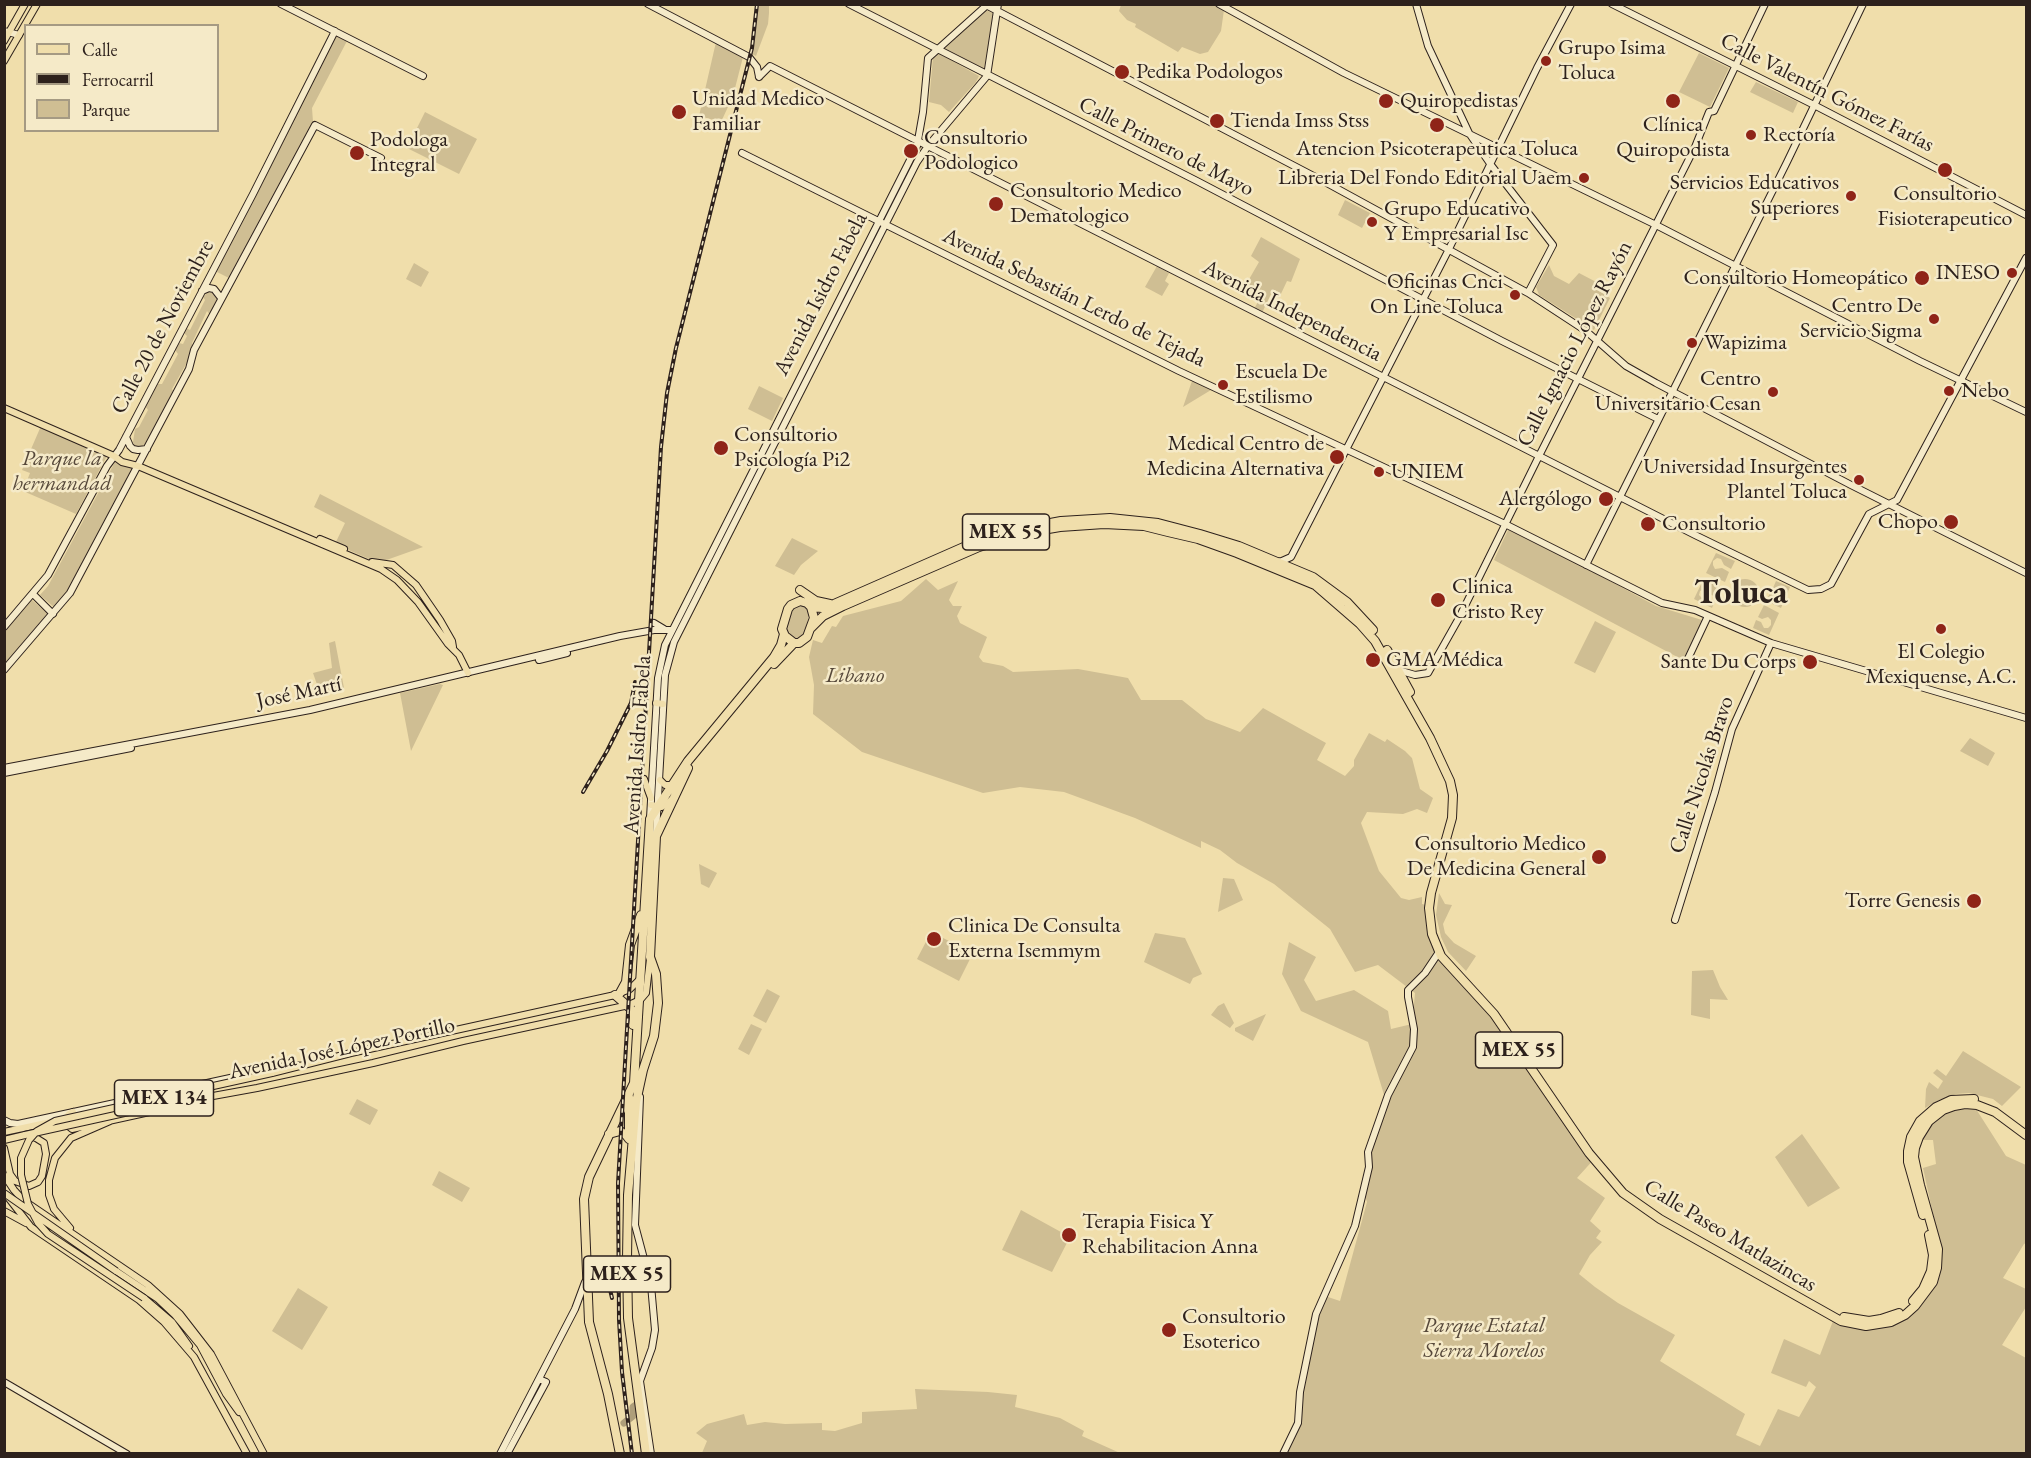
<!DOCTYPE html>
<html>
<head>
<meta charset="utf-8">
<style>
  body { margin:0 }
  #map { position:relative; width:2031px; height:1458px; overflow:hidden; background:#f0deab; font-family:"EB Garamond",serif }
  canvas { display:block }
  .frame { position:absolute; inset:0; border:6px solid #2d211c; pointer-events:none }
  .legend { position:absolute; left:24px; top:24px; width:195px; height:108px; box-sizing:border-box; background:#f5eac8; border:2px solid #a59a83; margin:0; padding:8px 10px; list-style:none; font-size:18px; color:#2d211c }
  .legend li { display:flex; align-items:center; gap:12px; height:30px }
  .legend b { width:30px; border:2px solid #a59a83 }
</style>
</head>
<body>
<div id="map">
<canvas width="2031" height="1458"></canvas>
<div class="frame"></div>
<ul class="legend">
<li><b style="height:8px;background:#f0deab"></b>Calle</li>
<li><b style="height:8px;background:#2d211c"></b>Ferrocarril</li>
<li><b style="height:16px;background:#cfbe93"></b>Parque</li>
</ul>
</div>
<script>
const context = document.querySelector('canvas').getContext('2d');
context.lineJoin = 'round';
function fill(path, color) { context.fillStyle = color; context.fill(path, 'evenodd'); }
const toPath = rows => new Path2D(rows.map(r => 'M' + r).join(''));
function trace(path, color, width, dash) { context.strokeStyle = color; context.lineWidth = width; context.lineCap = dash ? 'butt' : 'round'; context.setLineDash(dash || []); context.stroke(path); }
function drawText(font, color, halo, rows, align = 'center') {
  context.font = font + ' "EB Garamond",serif'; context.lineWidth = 5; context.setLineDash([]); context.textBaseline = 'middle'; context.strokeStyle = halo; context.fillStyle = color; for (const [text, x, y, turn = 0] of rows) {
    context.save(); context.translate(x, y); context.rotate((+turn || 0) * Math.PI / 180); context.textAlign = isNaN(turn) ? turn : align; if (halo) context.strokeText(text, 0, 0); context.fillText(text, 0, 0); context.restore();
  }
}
const green = toPath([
  [1215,4,1224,10,1221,31,1208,52,1200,54,1182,47,1178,52,1135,27,1136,24,1127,20,1119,11,1121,5],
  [758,5,769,5,769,13,768,24,756,56,752,54],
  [984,9,994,14,984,69,941,49],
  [336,35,347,41,312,108,313,122,231,279,215,271],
  [716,42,743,57,733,96,721,122,699,116],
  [938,53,979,76,976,82,949,112,941,105,929,102,933,57],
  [1699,53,1729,68,1710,107,1679,92],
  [1756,82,1798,102,1793,113,1750,92],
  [425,112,477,139,459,174,407,148],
  [1345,200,1370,213,1362,228,1338,215],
  [1261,237,1300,259,1291,282,1287,281,1279,298,1271,294,1262,313,1254,309,1262,295,1244,288,1259,262,1251,256],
  [414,263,429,272,421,287,406,279],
  [1549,265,1554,276,1569,284,1579,273,1600,284,1599,291,1610,298,1594,330,1539,295,1536,287],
  [1157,266,1169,273,1165,281,1169,284,1162,296,1145,287],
  [209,290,213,290,218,298,218,300,210,315,207,311,192,343,193,347,189,359,172,389,174,392,149,442,142,448,138,448,134,445,133,442,135,429,139,427,148,410,145,406,158,384,162,384,178,354,175,350,179,343,183,344,187,336,184,333,186,328,190,330,205,300,203,297],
  [1192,381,1211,390,1183,407],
  [759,386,783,398,772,421,748,409],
  [41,426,108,454,76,514,23,491,30,473,22,470],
  [116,460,125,466,133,468,70,593,56,609,40,595,48,586],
  [320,494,423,547,378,563,335,544,345,523,314,507],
  [1508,530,1584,567,1656,606,1702,620,1683,660,1494,560],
  [792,538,818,551,801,565,794,575,775,566],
  [1716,553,1735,561,1731,569,1724,565,1721,559,1717,558,1713,561,1713,565,1715,569,1722,568,1729,572,1725,582,1706,573],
  [1704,578,1722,587,1717,598,1710,594,1709,590,1706,588,1700,591,1699,595,1702,598,1708,598,1715,601,1712,608,1694,599],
  [926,579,938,590,958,581,949,600,953,606,962,606,957,616,960,623,987,637,979,657,983,662,1003,666,1013,672,1078,669,1128,678,1141,700,1182,700,1206,719,1240,732,1263,708,1326,743,1317,760,1345,776,1354,766,1354,760,1369,733,1385,742,1387,739,1405,751,1412,758,1420,789,1433,798,1427,813,1417,809,1403,814,1367,812,1361,823,1379,871,1401,898,1409,900,1422,897,1422,904,1426,905,1431,933,1444,953,1507,1026,1516,1041,1596,1157,1577,1178,1605,1198,1590,1221,1601,1231,1596,1238,1602,1242,1590,1255,1579,1274,1595,1287,1618,1303,1675,1335,1660,1361,1745,1414,1736,1435,1760,1446,1778,1409,1799,1417,1816,1387,1809,1381,1806,1387,1771,1373,1784,1339,1820,1355,1836,1313,1852,1319,1890,1319,1910,1310,1929,1289,1942,1256,1923,1168,1936,1164,1933,1140,1921,1140,1926,1123,1969,1098,2006,1156,2026,1165,2026,1243,2024,1244,2003,1278,2026,1289,2026,1307,2002,1345,2026,1358,2026,1453,1280,1453,1303,1402,1299,1396,1317,1317,1325,1296,1340,1301,1367,1202,1361,1184,1385,1098,1368,1042,1301,1011,1282,974,1289,942,1316,957,1304,980,1316,1001,1354,990,1388,1011,1391,1029,1412,1024,1415,993,1378,965,1355,972,1330,929,1274,884,1237,863,1220,850,1201,841,1201,848,1135,818,1064,792,1020,787,983,793,862,752,813,714,814,685,809,657,813,640,822,643,832,626,836,627,843,616,901,601],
  '1731 593a14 14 0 1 1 28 0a14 14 0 1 1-28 0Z',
  [1776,581,1790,587,1781,608,1766,601,1771,591,1778,598,1782,598,1785,595,1783,589,1773,588],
  [32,600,48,614,5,664,5,631],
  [797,605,803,605,807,608,809,613,806,630,802,637,795,640,787,633,787,623,789,616],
  [1764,605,1779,613,1769,635,1753,628,1756,620,1761,622,1764,628,1768,628,1771,625,1771,620,1768,617,1762,619,1758,617],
  [1595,621,1616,632,1595,673,1574,663],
  [335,641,344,688,320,693,313,673,332,668,329,643],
  [440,684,443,685,411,751,400,693],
  [1970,738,1995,753,1988,766,1960,751],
  [699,864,717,873,709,888,701,884],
  [1223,878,1234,879,1243,900,1218,912],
  [1439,893,1445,904,1452,905,1443,924,1445,933,1454,943,1476,956,1466,971,1448,952,1441,937,1436,915],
  [931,932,973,953,959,981,917,959],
  [1155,933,1185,938,1202,974,1193,978,1190,984,1144,962],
  [1713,970,1720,987,1728,1000,1710,999,1710,1019,1691,1015,1692,971],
  [767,989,780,996,766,1023,753,1016],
  [1224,1003,1234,1023,1230,1028,1211,1015,1218,1006],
  [1266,1014,1253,1041,1235,1031,1235,1028],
  [751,1024,762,1029,749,1055,738,1049],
  [1963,1051,2021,1087,2002,1106,1993,1099,1969,1093,1956,1094,1939,1100,1925,1108,1926,1089,1929,1082,1938,1089,1943,1081,1933,1073,1937,1069,1946,1076],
  [357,1099,378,1110,370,1125,349,1114],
  [1802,1134,1840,1188,1808,1207,1775,1157],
  [439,1171,470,1188,462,1202,432,1185],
  [1021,1210,1070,1237,1052,1272,1002,1250],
  [298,1288,328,1307,302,1350,272,1331],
  [915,1389,988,1392,1017,1395,1015,1407,1060,1418,1084,1431,1082,1436,1120,1453,702,1453,707,1441,696,1433,707,1424,744,1414,747,1425,765,1422,785,1424,822,1423,822,1430,835,1431,862,1423,862,1412,917,1409]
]);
const river = toPath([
  [624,1423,633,1416,633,1407,636,1405]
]);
const secondary = toPath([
  [281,4,423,76],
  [648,4,749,57,757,67,759,77],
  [849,4,1197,181,1502,341,1658,419],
  [984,4,1325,182,1528,293,1586,331,1626,366,1656,383,1851,485,2026,573],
  [1219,4,1344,73,1656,225,1920,361,2026,412],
  [1416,4,1428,46,1469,133,1491,165,1553,245,1528,293],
  [1612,4,1814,105,2026,215],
  [4,31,19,35],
  [759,77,770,66,1695,535,1808,590,1821,589,1831,584,1869,514,1897,500,2026,258],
  [742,153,1179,371,1505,524,1662,603,1695,610,1771,643,2026,718],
  [202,291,209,288,214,289,221,298],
  [126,437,130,446,133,449,138,450,147,449],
  [1276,562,1282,561,1291,557,1448,251,1537,68,1571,4],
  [1586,565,1787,162,1863,4],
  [33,594,53,614],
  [654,623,664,629],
  [4,627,48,575,107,466,119,450,253,194,335,31],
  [539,660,567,653],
  [1685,665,1708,616],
  [4,670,70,593,189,369,194,350,315,125,381,158],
  [1398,670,1415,675,1428,673,1459,618,1540,454,1695,147,1709,112,1714,111,1765,4],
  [4,768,310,710,620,636,654,630,671,630],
  [4,773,131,748],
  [650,818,658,678,665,645,917,146,923,112,928,58,987,5],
  [656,833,665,675,674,642,917,162,928,146,987,76,998,4],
  [1675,920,1715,792,1732,729,1771,643],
  [640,1097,635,1225,651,1285,655,1330,652,1348,640,1381,651,1454],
  [4,1120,10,1123,18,1124,290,1065,297,1065],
  [4,1382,127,1454],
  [500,1454,575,1309,585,1282],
  [507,1454,546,1382,539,1379],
  [1283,1454,1298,1423,1300,1392,1316,1314,1355,1226,1369,1167,1368,1152,1388,1095,1413,1047,1414,1029,1408,997,1408,990,1425,973,1439,952]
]);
const primary = toPath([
  [4,41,25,4],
  [4,61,37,4],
  [4,408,114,456,122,462,138,466,381,569,397,580,418,602,448,644,459,655,468,673],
  [320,539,344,549],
  [372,562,393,565,416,585,440,620,452,641,453,647],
  [656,703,663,704],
  [644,779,651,798],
  [660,780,665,785,672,785],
  [651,805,662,807,671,800],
  [272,1073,351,1053,615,995,630,989,640,979],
  [147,1108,257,1088,373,1063,463,1041,629,1005,640,1000,646,993,650,959],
  [73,1112,69,1114,66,1118,67,1125,72,1129,186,1104],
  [4,1132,51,1122],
  [4,1140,25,1135,36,1138,44,1143,46,1154,42,1176,38,1182,29,1186,15,1181,10,1174,4,1148],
  [4,1175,14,1190,23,1200,148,1285,180,1314,211,1354,264,1454],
  [7,1196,31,1227,139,1300,164,1322,194,1357,247,1454],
  [4,1211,26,1223],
  [70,1228,54,1209,49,1195,49,1180,55,1158,71,1138,110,1121],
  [116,1271,158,1299,175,1315,200,1345,226,1394,239,1412],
  [144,1298,172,1322,189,1346]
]);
const highway = toPath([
  [800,590,816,601,830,604],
  [800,601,807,603,811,607,814,618,807,637,799,643,794,643,785,636,782,629,788,609,791,605,800,601],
  [811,607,822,608,834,604,966,546,1013,530,1061,521,1110,518,1158,523,1200,534,1239,546,1313,577,1347,602,1373,630],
  [811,628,823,616,843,606,979,547,1025,533,1060,527,1104,524,1144,526,1168,532,1198,539,1237,553,1315,585,1360,624,1375,641,1430,738,1450,781,1453,795,1452,818,1431,893,1429,908,1432,934,1441,956,1494,1014,1589,1153,1623,1193,1660,1219,1841,1321,1866,1326,1891,1322,1905,1315,1915,1306,1933,1282,1937,1268,1938,1249,1920,1185,1914,1157,1915,1148,1919,1137,1929,1121,1943,1110,1954,1106,1965,1104,1977,1105,1995,1112,2026,1135],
  [1387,650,1410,692],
  [774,664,794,643],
  [620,993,626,982,630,945,641,915],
  [615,995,631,1009,634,1016,633,1025],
  [629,1097,629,1136],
  [609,1134,620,1131,626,1135,629,1139],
  [1923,1215,1908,1162,1908,1151,1911,1137,1920,1121,1936,1107,1951,1100,1974,1099],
  [1913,1301,1923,1289,1931,1271,1933,1255,1929,1235],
  [1844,1317,1869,1321,1881,1319,1899,1313],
  [620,1454,608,1394,589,1322,584,1199,589,1177,634,1083,650,819,688,761,774,657,781,645,784,634],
  [646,1454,628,1318,627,1259,628,1195,636,1102,643,1070,654,1036,658,1003,656,974,650,957,656,836,688,768]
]);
const rail = toPath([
  [583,792,607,751,631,703,635,682],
  [603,1260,612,1298],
  [632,1454,622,1372,619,1320,618,1183,661,447,667,393,676,348,752,48,757,4]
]);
const primaryBridge = toPath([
  [25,1135,147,1108],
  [4,1193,116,1271],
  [144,1298,48,1234,38,1223,28,1204,21,1175,21,1158,29,1140,37,1131,55,1121,272,1073]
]);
const markers = [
  [1546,61,6,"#8f2418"],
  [1122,72,8,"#8f2418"],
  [1386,101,8,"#8f2418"],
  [1673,101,8,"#8f2418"],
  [679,112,8,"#8f2418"],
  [1217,121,8,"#8f2418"],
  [1437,125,8,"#8f2418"],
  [1751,135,6,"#8f2418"],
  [911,151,8,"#8f2418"],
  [357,153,8,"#8f2418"],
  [1945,170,8,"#8f2418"],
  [1584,178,6,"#8f2418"],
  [1851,196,6,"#8f2418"],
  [996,204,8,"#8f2418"],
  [1372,222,6,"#8f2418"],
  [2012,273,6,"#8f2418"],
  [1922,278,8,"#8f2418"],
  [1515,295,6,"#8f2418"],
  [1934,319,6,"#8f2418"],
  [1692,343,6,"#8f2418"],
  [1223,385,6,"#8f2418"],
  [1949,391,6,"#8f2418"],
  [1773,392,6,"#8f2418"],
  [721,448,8,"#8f2418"],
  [1337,457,8,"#8f2418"],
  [1379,472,6,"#8f2418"],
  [1859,480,6,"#8f2418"],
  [1606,499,8,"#8f2418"],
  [1951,522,8,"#8f2418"],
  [1648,524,8,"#8f2418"],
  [1438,600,8,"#8f2418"],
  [1941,629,6,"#8f2418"],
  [1373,660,8,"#8f2418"],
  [1810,662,8,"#8f2418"],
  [1599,857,8,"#8f2418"],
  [1974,901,8,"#8f2418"],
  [934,939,8,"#8f2418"],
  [1069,1235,8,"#8f2418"],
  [1169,1330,8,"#8f2418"]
];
const shields = [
  [1006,532,87],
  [1519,1050,87],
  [164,1098,99],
  [627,1274,87]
];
const shieldNames = [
  ["MEX 55",1006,532],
  ["MEX 55",1519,1050],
  ["MEX 134",164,1098],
  ["MEX 55",627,1274]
];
const poiNames = [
  ["Grupo Isima",1558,48],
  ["Toluca",1558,73],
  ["Pedika Podologos",1136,72],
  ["Unidad Medico",692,99],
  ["Familiar",692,124],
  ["Quiropedistas",1400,101],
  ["Tienda Imss Stss",1230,121],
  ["Clínica",1673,125,"center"],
  ["Quiropodista",1673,150,"center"],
  ["Rectoría",1763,135],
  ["Consultorio",924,138],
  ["Podologico",924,163],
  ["Podologa",370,140],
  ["Integral",370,165],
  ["Atencion Psicoterapeutica Toluca",1437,149,"center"],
  ["Libreria Del Fondo Editorial Uaem",1572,178,"right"],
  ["Servicios Educativos",1839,183,"right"],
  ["Superiores",1839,208,"right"],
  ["Consultorio Medico",1010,191],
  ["Dematologico",1010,216],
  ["Consultorio",1945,194,"center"],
  ["Fisioterapeutico",1945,219,"center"],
  ["Grupo Educativo",1384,209],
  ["Y Empresarial Isc",1384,234],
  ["INESO",2000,273,"right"],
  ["Consultorio Homeopático",1908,278,"right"],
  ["Oficinas Cnci",1503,282,"right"],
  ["On Line Toluca",1503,307,"right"],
  ["Centro De",1922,306,"right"],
  ["Servicio Sigma",1922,331,"right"],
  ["Wapizima",1704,343],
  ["Escuela De",1235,372],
  ["Estilismo",1235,397],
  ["Centro",1761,379,"right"],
  ["Universitario Cesan",1761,404,"right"],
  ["Nebo",1961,391],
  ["Consultorio",734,435],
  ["Psicología Pi2",734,460],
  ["Medical Centro de",1324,444,"right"],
  ["Medicina Alternativa",1324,469,"right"],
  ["Universidad Insurgentes",1847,467,"right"],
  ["Plantel Toluca",1847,492,"right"],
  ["UNIEM",1391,472],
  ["Alergólogo",1592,499,"right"],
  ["Chopo",1938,522,"right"],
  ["Consultorio",1662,524],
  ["Clinica",1452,587],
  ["Cristo Rey",1452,612],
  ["El Colegio",1941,652,"center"],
  ["Mexiquense, A.C.",1941,677,"center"],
  ["GMA Médica",1386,660],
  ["Sante Du Corps",1796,662,"right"],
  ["Consultorio Medico",1586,844,"right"],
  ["De Medicina General",1586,869,"right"],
  ["Torre Genesis",1960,901,"right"],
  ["Clinica De Consulta",948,926],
  ["Externa Isemmym",948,951],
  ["Terapia Fisica Y",1082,1222],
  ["Rehabilitacion Anna",1082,1247],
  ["Consultorio",1182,1317],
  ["Esoterico",1182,1342]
];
const streetNames = [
  ["Calle Valentín Gómez Farías",1827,93,27],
  ["Calle Primero de Mayo",1166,147,27],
  ["Avenida Isidro Fabela",821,294,-63],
  ["Avenida Sebastián Lerdo de Tejada",1074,298,26],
  ["Avenida Independencia",1292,311,27],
  ["Calle 20 de Noviembre",163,327,-62],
  ["Calle Ignacio López Rayón",1575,344,-63],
  ["José Martí",299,693,-12],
  ["Avenida Isidro Fabela",638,745,-86],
  ["Calle Nicolás Bravo",1702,775,-72],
  ["Avenida José López Portillo",342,1049,-12],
  ["Calle Paseo Matlazincas",1730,1236,31]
];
const parkNames = [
  ["Parque la",62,459],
  ["hermandad",62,484],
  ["Libano",855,676],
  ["Parque Estatal",1484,1326],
  ["Sierra Morelos",1484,1351]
];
const townNames = [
  ["Toluca",1741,594]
];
fill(green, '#cfbe93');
trace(river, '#ae9e7a', 7);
trace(secondary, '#2d211c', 8);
trace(primary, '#2d211c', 8);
trace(highway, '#2d211c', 10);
trace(secondary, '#f5eac8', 6);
trace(primary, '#f0deab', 6);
trace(highway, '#f0deab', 8);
trace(rail, '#2d211c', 4);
trace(rail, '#f5eac8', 1.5, [4.5]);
trace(primaryBridge, '#2d211c', 8, []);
trace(primaryBridge, '#f0deab', 6);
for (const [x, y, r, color] of markers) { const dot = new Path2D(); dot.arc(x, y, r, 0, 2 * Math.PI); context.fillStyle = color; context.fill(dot); trace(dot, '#f5eac8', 2); }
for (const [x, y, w] of shields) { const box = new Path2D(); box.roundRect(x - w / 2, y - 18, w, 36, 4.5); context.fillStyle = '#f5eac8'; context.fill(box); trace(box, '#2d211c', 1.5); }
drawText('bold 21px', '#2d211c', null, shieldNames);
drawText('22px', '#2d211c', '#f5eac8', poiNames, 'left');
drawText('22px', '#2d211c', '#f5eac8', streetNames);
drawText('italic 22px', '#56483a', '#f5eac8', parkNames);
drawText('bold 34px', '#2d211c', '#f5eac8', townNames);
</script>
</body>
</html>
